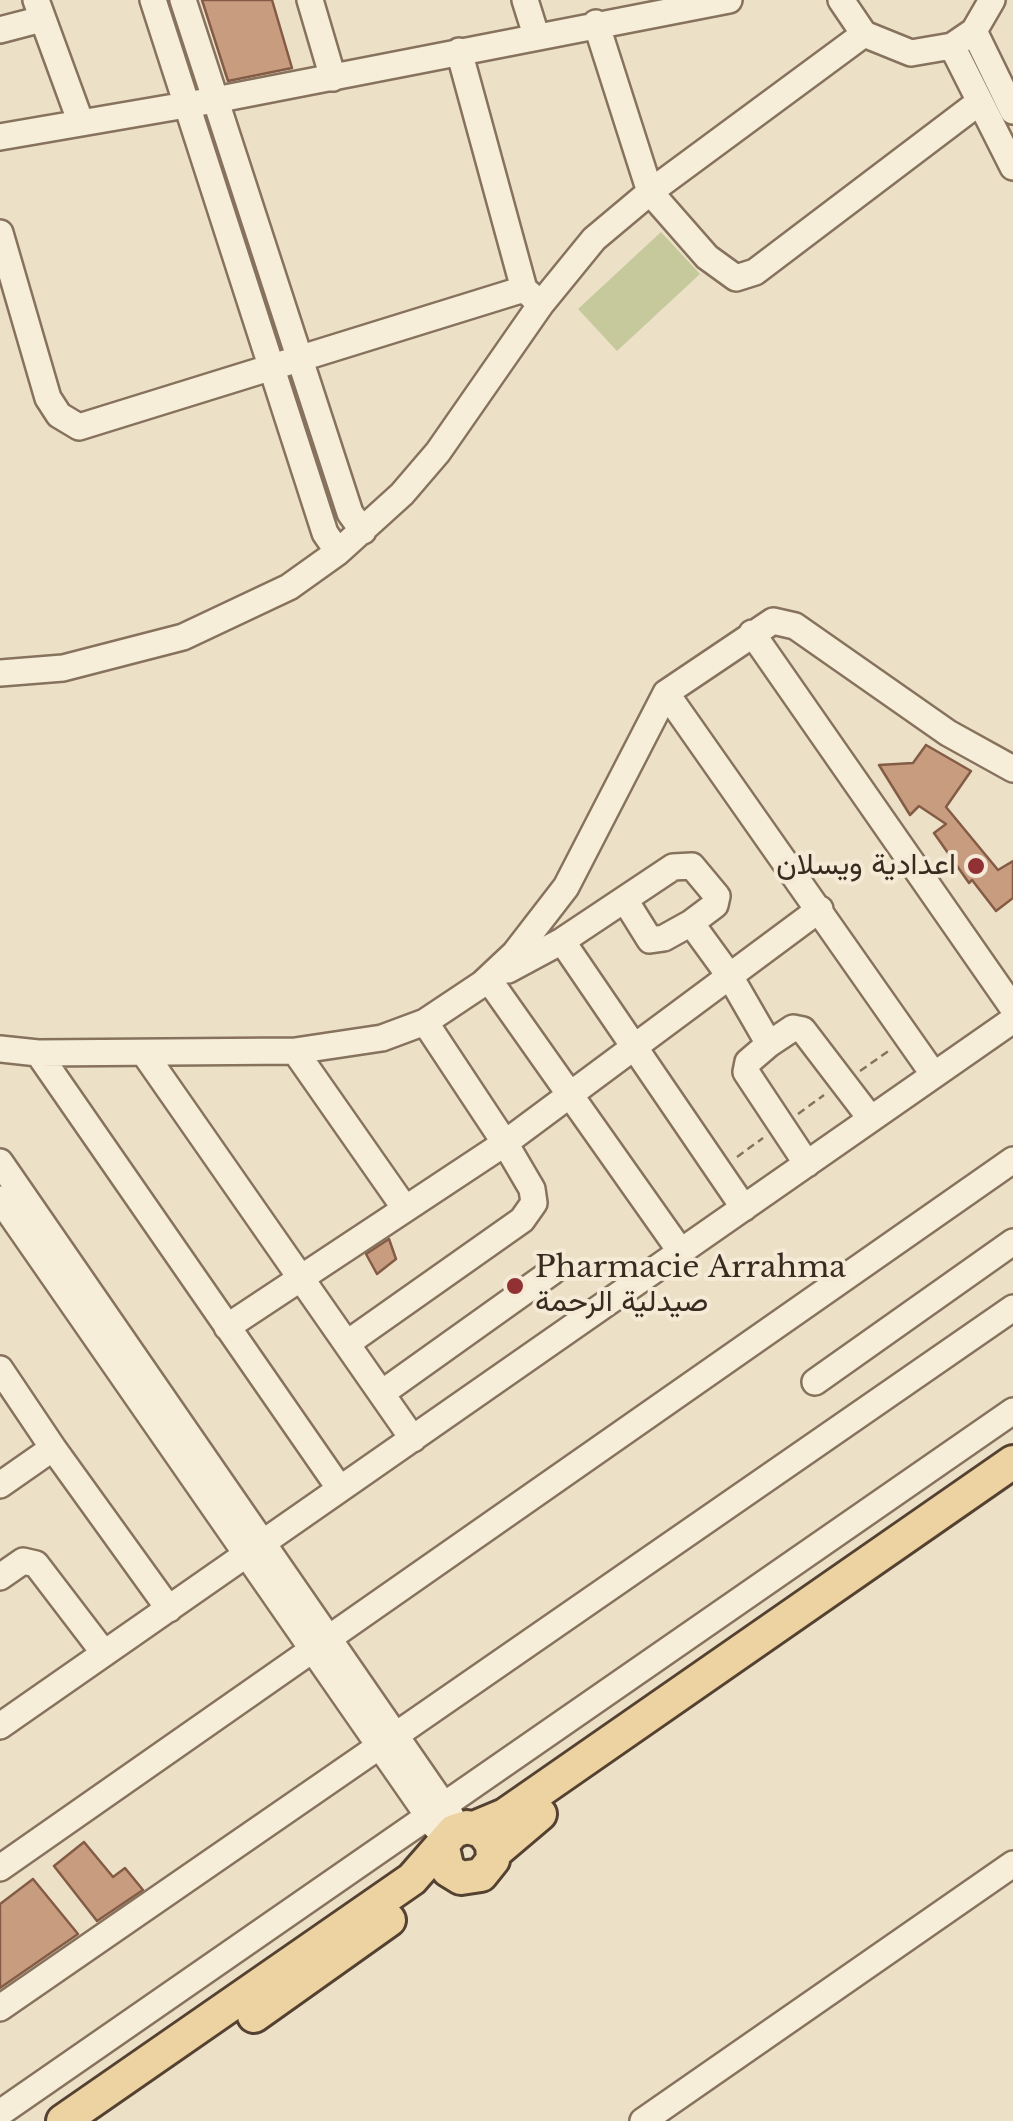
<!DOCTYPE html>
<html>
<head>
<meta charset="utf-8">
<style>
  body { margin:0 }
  canvas { display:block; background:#ece0c7 }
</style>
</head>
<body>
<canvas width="1013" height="2121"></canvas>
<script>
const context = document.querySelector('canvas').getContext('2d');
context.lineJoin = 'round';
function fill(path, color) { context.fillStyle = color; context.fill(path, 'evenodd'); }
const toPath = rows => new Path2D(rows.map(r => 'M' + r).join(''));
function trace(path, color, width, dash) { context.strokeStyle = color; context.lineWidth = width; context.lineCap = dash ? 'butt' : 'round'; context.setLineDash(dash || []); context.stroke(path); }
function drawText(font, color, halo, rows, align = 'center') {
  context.font = font + ' "Libre Baskerville",Vazirmatn,serif'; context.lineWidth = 8; context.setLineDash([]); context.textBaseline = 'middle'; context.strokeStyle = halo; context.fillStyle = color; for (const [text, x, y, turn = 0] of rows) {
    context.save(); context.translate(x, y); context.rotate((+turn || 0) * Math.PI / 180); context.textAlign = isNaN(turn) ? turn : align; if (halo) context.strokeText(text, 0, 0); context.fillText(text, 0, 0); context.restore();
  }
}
const green = toPath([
  [661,232,700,274,617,351,578,309]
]);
const building = toPath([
  [202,0,272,0,292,68,228,81,202,0],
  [926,745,971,771,946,807,998,870,1013,861,1013,898,996,911,972,880,969,883,934,833,946,824,919,806,910,815,879,765,913,763,926,745],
  [389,1239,396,1259,377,1274,366,1254,389,1239],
  [84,1842,113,1877,125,1868,143,1890,97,1921,54,1866,84,1842],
  [33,1879,78,1934,0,1988,0,1904,33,1879]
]);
const path = toPath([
  [860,1071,890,1050],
  [798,1114,824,1095],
  [737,1157,763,1138]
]);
const minor = toPath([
  [36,0,81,123],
  [153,0,325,533,338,552],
  [183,0,350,513,363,531],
  [310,0,333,78],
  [525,0,536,35],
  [841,0,864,34,911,53,952,46,974,31,992,0],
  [596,23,650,192,707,257,736,278,755,272,978,103],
  [0,30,42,19],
  [974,31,1013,111],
  [952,46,1013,167],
  [459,51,524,289,534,298],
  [0,137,215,100,729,0],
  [0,233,48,398,59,415,79,427,524,289],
  [752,633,1013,1008],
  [0,673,63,668,183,637,289,587,338,552,402,494,438,452,541,304,594,239,650,192,864,34],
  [666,693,934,1075],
  [625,900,650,940,664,938,691,923],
  [562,941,744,1208],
  [508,970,562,941,673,867,692,866,717,896,715,905,691,923,731,978,769,1044,748,1062,746,1072,807,1164],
  [489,980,681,1252],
  [769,1044,793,1028,803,1030,871,1119],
  [0,1049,38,1053,295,1051,382,1038,425,1022,482,984,515,953,566,887,666,693,773,621,795,626,948,733,1013,769],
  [295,1051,404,1207],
  [38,1053,340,1489],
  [144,1053,413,1439],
  [0,1162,451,1816],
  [0,1199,436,1827],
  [227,1327,505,1143,820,909],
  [349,1342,522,1220,534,1203,532,1189,505,1143,425,1022],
  [0,1369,53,1448,0,1485],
  [815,1382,1013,1242],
  [382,1393,553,1271],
  [53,1448,169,1609],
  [0,1577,23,1561,36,1564,104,1653],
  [0,1726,1013,1020],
  [396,1735,1013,1308],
  [0,1868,1013,1160],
  [0,2008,381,1745],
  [0,2113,1013,1411],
  [643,2121,1013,1864]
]);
const major = toPath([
  [474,1828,505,1815,1013,1462],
  [494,1853,540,1814],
  [254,2016,389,1920],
  [63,2121,412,1879,454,1831,467,1827,482,1831,492,1844,493,1860,481,1875,461,1878,448,1870,443,1848]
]);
const markers = [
  [976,866,10,"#923133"],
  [515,1286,10,"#923133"]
];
const poiNames = [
  ["اعدادية ويسلان",956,866],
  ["Pharmacie Arrahma",535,1269,"left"],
  ["صيدلية الرحمة",535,1303,"left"]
];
fill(green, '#c5c99b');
fill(building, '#c89c7f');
trace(building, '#845c45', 2.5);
trace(minor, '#86725d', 30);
trace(major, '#554131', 38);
trace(path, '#86725d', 2.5, [8, 5]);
trace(minor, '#f7eeda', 25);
trace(major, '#ecd3a1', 32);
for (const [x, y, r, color] of markers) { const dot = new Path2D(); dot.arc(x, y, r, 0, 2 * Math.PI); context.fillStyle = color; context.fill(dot); trace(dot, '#f4ead6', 4); }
drawText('30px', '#382b20', '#f4ead6', poiNames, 'right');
</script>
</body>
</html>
